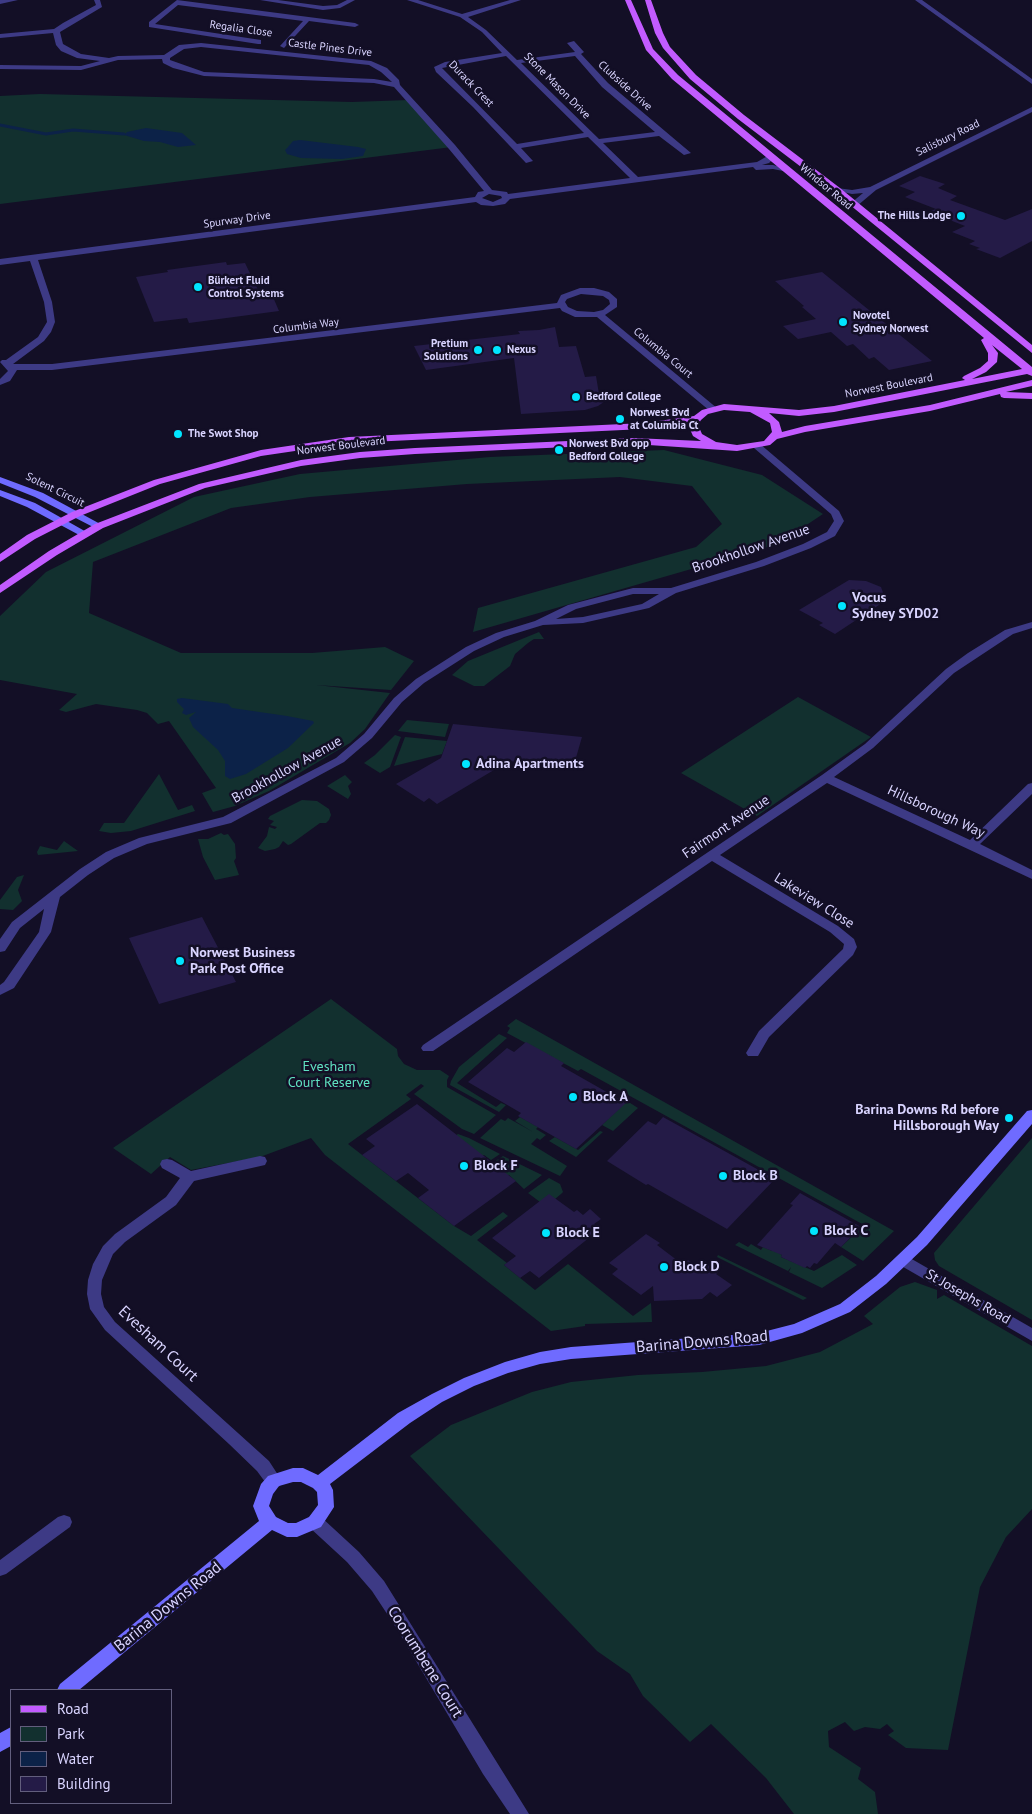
<!DOCTYPE html>
<html>
<head>
<meta charset="utf-8">
<style>
  body { margin:0 }
  #map { position:relative; width:1032px; height:1814px; overflow:hidden; background:#130f26; font-family:"PT Sans",sans-serif }
  canvas { display:block }
  .legend { position:absolute; left:10px; top:1689px; width:162px; height:115px; box-sizing:border-box; background:#130f26; border:1px solid #625e7d; margin:0; padding:6px 9px; list-style:none; font-size:15px; color:#d9d4ff }
  .legend li { display:flex; align-items:center; gap:10px; height:25px }
  .legend b { width:25px; border:1px solid #625e7d }
</style>
</head>
<body>
<div id="map">
<canvas width="1032" height="1814"></canvas>
<ul class="legend">
<li><b style="height:6px;background:#c25bff"></b>Road</li>
<li><b style="height:14px;background:#12302f"></b>Park</li>
<li><b style="height:14px;background:#0c2248"></b>Water</li>
<li><b style="height:14px;background:#241b47"></b>Building</li>
</ul>
</div>
<script>
const context = document.querySelector('canvas').getContext('2d');
context.lineJoin = 'round';
function fill(path, color) { context.fillStyle = color; context.fill(path, 'evenodd'); }
const toPath = rows => new Path2D(rows.map(r => 'M' + r).join(''));
function trace(path, color, width, dash) { context.strokeStyle = color; context.lineWidth = width; context.lineCap = dash ? 'butt' : 'round'; context.setLineDash(dash || []); context.stroke(path); }
function drawText(font, color, halo, rows, align = 'center') {
  context.font = font + ' "PT Sans",sans-serif'; context.lineWidth = 5; context.setLineDash([]); context.textBaseline = 'middle'; context.strokeStyle = halo; context.fillStyle = color; for (const [text, x, y, turn = 0] of rows) {
    context.save(); context.translate(x, y); context.rotate((+turn || 0) * Math.PI / 180); context.textAlign = isNaN(turn) ? turn : align; if (halo) context.strokeText(text, 0, 0); context.fillText(text, 0, 0); context.restore();
  }
}
const green = toPath([
  [40,94,352,102,409,100,452,147,0,204,0,96],
  [664,450,762,475,823,514,778,544,473,632,478,608,696,547,722,524,692,486,620,477,467,484,310,497,231,508,93,562,89,613,181,653,312,653,385,647,414,661,391,690,316,685,390,693,365,729,350,743,269,791,235,806,213,812,202,793,216,788,169,721,158,724,147,713,137,710,96,704,66,712,59,710,77,694,0,680,0,616,46,572,194,497,300,474,490,457],
  [539,632,544,639,534,639,528,643,515,654,510,666,484,686,474,686,452,675,468,661],
  [798,697,871,737,757,816,681,773],
  [407,720,449,724,445,737,398,731],
  [395,735,401,737,390,767,380,773,364,763,375,755],
  [405,737,447,741,442,754,394,766],
  [159,774,178,810,192,805,195,811,131,831,111,833,99,831,104,823,124,823],
  [345,775,352,782,348,786,351,794,348,799,327,786],
  [302,800,317,801,329,809,331,815,329,820,326,823,320,823,291,844,288,845,283,841,279,847,275,849,265,851,258,848,267,836,269,827,275,829,277,827,270,825,274,821,268,819,270,816],
  [221,833,224,835,228,834,235,844,236,858,234,861,239,875,215,880,203,857,198,839,208,839],
  [64,841,78,851,38,855,37,852,40,846,57,850],
  [24,875,18,890,22,901,13,910,0,909,0,900,17,877],
  [331,999,397,1049,398,1056,404,1064,417,1070,440,1070,449,1076,447,1080,447,1087,496,1115,474,1134,462,1129,414,1094,424,1086,421,1084,406,1095,411,1099,348,1144,454,1226,471,1236,503,1212,508,1216,477,1240,507,1263,504,1265,535,1290,568,1264,633,1316,651,1303,652,1322,585,1324,585,1326,551,1331,325,1155,311,1138,260,1157,191,1170,170,1157,151,1174,113,1148],
  [516,1019,534,1029,894,1231,863,1261,841,1247,864,1225,581,1069,578,1071,507,1033,510,1028,507,1026],
  [499,1034,507,1038,457,1083,496,1107,501,1103,506,1105,499,1112,450,1085,451,1081,459,1067],
  [627,1101,638,1108,613,1131,602,1125],
  [520,1117,538,1127,536,1129,546,1135,540,1140,537,1138,531,1144,567,1166,560,1176,480,1138,501,1119,505,1121,508,1118,533,1132,515,1121],
  [600,1131,603,1132,576,1157,549,1141,555,1137,578,1150],
  [458,1134,469,1138,500,1154,491,1160,484,1155,479,1158,445,1142],
  [1032,1138,1032,1320,939,1266,935,1260,934,1253],
  [503,1156,542,1175,524,1189,509,1175,507,1175,496,1167,498,1165,494,1162],
  [549,1178,560,1184,563,1192,561,1194,555,1199,540,1202,528,1193],
  [739,1242,748,1247,751,1244,761,1250,763,1247,772,1251,774,1250,782,1255,781,1257,814,1271,842,1255,857,1265,822,1288,789,1272,791,1267,788,1271,735,1245],
  [718,1255,720,1256,807,1298,803,1300,717,1257],
  [915,1282,937,1290,937,1299,944,1295,1032,1346,1032,1509,1006,1537,980,1587,948,1750,906,1748,888,1735,894,1731,887,1724,880,1729,865,1727,854,1731,845,1722,828,1731,829,1747,861,1768,858,1779,875,1792,878,1814,794,1814,766,1778,711,1724,690,1742,643,1696,630,1674,597,1651,410,1456,451,1425,532,1392,571,1382,638,1375,702,1372,766,1366,820,1352,873,1324,864,1316,900,1287]
]);
const water = toPath([
  [146,128,182,133,196,145,178,147,160,142,144,141,124,135,127,132],
  [300,140,358,147,366,149,363,156,342,159,301,158,287,154,285,150,288,147,293,141],
  [182,698,228,704,232,708,287,716,313,721,314,723,288,748,246,774,230,779,225,776,225,761,218,750,193,727,189,718,196,712,186,715,182,713,184,709,177,702,177,699]
]);
const stream = toPath([
  [0,125,46,134,73,130,124,134]
]);
const building = toPath([
  [920,176,945,184,938,188,957,196,950,200,1005,220,1032,209,1032,241,1000,258,976,249,980,248,969,244,975,241,952,232,965,226,932,213,934,212,931,211,936,209,905,197,915,192,899,186],
  [226,262,227,265,245,263,262,298,273,297,279,311,189,323,187,318,154,322,136,277,168,272,167,270],
  [822,272,932,361,889,370,874,357,869,359,853,344,847,346,831,332,798,339,783,326,816,319,802,307,804,306,775,281],
  [555,327,559,347,576,346,585,377,596,376,599,394,617,393,598,406,585,410,521,414,514,358,426,370,414,346,520,334,518,331,539,330],
  [849,580,866,581,881,587,885,598,882,603,835,634,819,625,823,623,799,610],
  [453,724,582,737,573,768,509,761,437,804,429,798,424,802,396,784,441,758],
  [202,917,236,982,159,1004,129,938],
  [526,1042,564,1063,561,1066,626,1103,576,1149,518,1116,521,1113,468,1082,507,1048,514,1052],
  [417,1104,516,1181,454,1226,418,1198,429,1190,408,1173,396,1181,362,1155,375,1146,366,1139],
  [663,1117,775,1179,727,1229,648,1184,646,1185,607,1161,648,1121,656,1125],
  [800,1193,861,1227,841,1247,835,1243,817,1264,814,1263,810,1268,807,1266,805,1268,781,1257,782,1255,757,1245,793,1205,790,1204],
  [549,1194,574,1212,577,1210,583,1215,590,1209,601,1219,594,1224,600,1229,539,1278,530,1271,520,1278,504,1265,516,1256,492,1238],
  [646,1234,660,1243,657,1245,682,1264,688,1260,694,1264,702,1259,719,1271,716,1274,732,1285,717,1297,710,1292,702,1299,654,1301,653,1286,641,1295,612,1274,618,1269,609,1263]
]);
const street = toPath([
  [0,0,18,0,0,4,0,0],
  [94,0,100,0,102,7,60,32,63,44,81,54,109,58,118,56,164,55,179,45,201,43,371,61,387,68,399,80,400,85,455,145,492,190,507,192,508,194,630,178,588,137,521,148,533,161,526,163,473,107,436,72,434,67,445,62,502,53,482,32,460,17,407,0,418,0,462,14,510,0,521,0,468,17,486,30,517,60,575,52,567,43,574,41,584,52,581,54,608,83,691,153,684,155,659,136,603,143,638,177,757,162,771,154,774,154,774,158,769,163,762,165,773,165,792,170,788,172,773,169,756,170,753,167,510,199,505,204,493,206,481,205,476,202,38,260,52,302,55,322,51,332,44,341,13,364,52,364,557,303,561,295,580,288,594,288,609,292,617,299,617,307,605,315,718,409,716,411,710,411,597,317,575,317,562,311,560,308,52,370,17,370,10,381,0,385,0,379,8,371,0,362,2,360,6,360,38,337,47,322,44,302,30,261,0,265,0,259,475,197,478,192,484,191,449,149,394,87,374,83,204,76,173,68,163,63,162,59,118,60,81,70,0,69,0,65,81,66,100,61,77,58,61,51,56,45,53,33,0,38,0,34,54,29,63,23,96,5,94,0],
  [201,47,369,65,381,72,392,82,374,79,204,72,170,60,170,58,184,49,201,47],
  [506,56,584,133,517,144,442,68,506,56],
  [575,56,602,87,655,132,599,139,521,63,575,56],
  [489,194,501,196,502,198,493,202,482,198,489,194],
  [581,294,603,296,609,300,610,304,603,310,594,312,577,311,568,307,565,302,567,299,581,294],
  [177,0,355,23,359,25,355,27,309,21,284,48,280,46,303,21,178,5,155,24,261,40,261,44,258,44,149,27,149,22,177,0],
  [260,0,278,0,323,6,337,5,347,0,355,0,340,8,323,10,260,0],
  [915,0,922,0,1032,79,1032,84,915,0],
  [1032,107,1032,112,876,190,857,206,850,204,863,193,852,194,833,190,837,188,852,190,870,187,1032,107],
  [757,443,760,444,839,511,844,521,835,536,811,548,764,566,676,593,649,608,583,623,543,625,504,637,474,651,424,683,402,702,372,738,344,762,231,823,147,844,114,858,88,875,60,897,51,932,14,988,0,995,0,985,4,982,39,932,44,909,20,928,5,951,0,952,0,939,12,922,80,869,106,852,139,838,223,817,336,758,364,734,394,698,416,679,466,647,496,633,535,621,568,605,633,588,671,588,756,562,803,544,827,532,834,521,831,514,754,448,754,444,757,443],
  [633,594,659,594,642,604,583,617,556,619,576,609,633,594],
  [1032,622,1032,628,1013,634,954,673,873,748,834,777,970,840,1028,784,1032,783,1032,794,980,844,1032,870,1032,879,827,783,720,855,838,926,854,939,857,947,853,955,769,1037,758,1056,748,1056,746,1053,759,1031,843,949,844,944,830,932,712,861,433,1051,423,1051,421,1048,423,1045,822,775,865,744,946,669,968,653,1005,630,1032,622],
  [260,1156,265,1157,267,1161,265,1165,194,1181,176,1205,125,1242,113,1254,102,1280,101,1294,104,1307,115,1322,269,1461,282,1481,280,1486,274,1488,268,1486,257,1471,229,1444,105,1330,90,1309,87,1294,88,1280,93,1264,103,1246,115,1234,166,1197,180,1178,162,1168,160,1164,162,1160,167,1159,172,1160,191,1171,260,1156],
  [903,1254,1032,1328,1032,1341,898,1264,896,1260,898,1256,903,1254],
  [64,1515,70,1517,72,1522,70,1527,6,1574,0,1576,0,1560,58,1517,64,1515],
  [315,1515,321,1517,359,1552,384,1581,529,1814,510,1814,483,1774,397,1629,372,1591,347,1562,309,1527,307,1522,309,1517,315,1515]
]);
const secondary = toPath([
  [0,477,43,493,104,526,99,529,95,528,35,497,0,483,0,477],
  [0,490,35,503,90,534,85,537,81,536,27,507,0,496,0,490],
  [1032,1110,1032,1124,927,1245,886,1284,850,1312,802,1333,759,1345,571,1359,540,1364,508,1373,474,1386,442,1402,410,1423,330,1484,333,1490,334,1507,321,1527,297,1537,287,1537,272,1530,79,1690,57,1690,60,1684,259,1521,253,1506,261,1484,268,1476,293,1468,303,1468,318,1475,398,1413,432,1394,464,1378,505,1362,540,1352,571,1347,759,1333,794,1324,840,1304,876,1276,917,1237,1027,1111,1032,1110],
  [293,1482,301,1482,313,1488,317,1492,318,1505,309,1517,296,1523,288,1523,276,1517,269,1506,273,1494,279,1486,293,1482],
  [11,1727,11,1746,0,1752,0,1733,11,1727]
]);
const primary = toPath([
  [625,0,631,0,653,49,678,75,1032,367,1032,376,1027,374,834,412,799,416,769,413,779,422,782,432,805,426,930,405,1032,380,1032,386,1006,392,1032,393,1032,399,1004,398,1001,397,1000,394,930,411,805,432,777,439,770,445,737,451,634,444,415,454,360,458,301,466,205,488,103,528,57,555,0,593,0,585,49,551,95,524,199,484,301,460,360,452,415,448,634,438,701,441,693,436,688,425,690,422,644,429,349,443,261,456,160,484,80,516,35,539,0,562,0,554,27,535,72,512,154,480,261,450,349,437,644,423,694,416,702,410,724,404,799,410,834,406,965,380,962,378,964,376,980,368,988,361,988,353,981,340,984,338,672,79,646,50,625,0],
  [992,345,1022,369,972,379,986,372,997,362,998,353,992,345],
  [724,410,750,412,770,423,772,432,764,441,737,445,716,442,702,434,698,425,701,420,708,414,724,410],
  [645,0,651,0,663,33,670,47,696,75,744,115,840,188,1032,345,1032,353,834,192,738,119,690,79,663,48,655,33,645,0]
]);
const markers = [
  [961,216,5,"#00e5ff"],
  [198,287,5,"#00e5ff"],
  [843,322,5,"#00e5ff"],
  [478,350,5,"#00e5ff"],
  [497,350,5,"#00e5ff"],
  [576,397,5,"#00e5ff"],
  [620,419,5,"#00e5ff"],
  [178,434,5,"#00e5ff"],
  [559,450,5,"#00e5ff"],
  [842,606,5,"#00e5ff"],
  [466,764,5,"#00e5ff"],
  [180,961,5,"#00e5ff"],
  [573,1097,5,"#00e5ff"],
  [1009,1118,5,"#00e5ff"],
  [464,1166,5,"#00e5ff"],
  [723,1176,5,"#00e5ff"],
  [814,1231,5,"#00e5ff"],
  [546,1233,5,"#00e5ff"],
  [664,1267,5,"#00e5ff"]
];
const farStreetnames = [
  ["Regalia Close",241,29,8],
  ["Castle Pines Drive",330,48,7],
  ["Durack Crest",471,84,46],
  ["Stone Mason Drive",557,86,45],
  ["Clubside Drive",625,86,42],
  ["Salisbury Road",948,138,-26],
  ["Windsor Road",826,187,40],
  ["Spurway Drive",237,220,-8],
  ["Columbia Way",306,326,-7],
  ["Columbia Court",663,353,39],
  ["Norwest Boulevard",889,386,-11],
  ["Norwest Boulevard",341,446,-7],
  ["Solent Circuit",55,490,26]
];
const farPoinames = [
  ["The Hills Lodge",951,216,"right"],
  ["Bürkert Fluid",208,281],
  ["Control Systems",208,294],
  ["Novotel",853,316],
  ["Sydney Norwest",853,329],
  ["Pretium",468,344,"right"],
  ["Solutions",468,357,"right"],
  ["Nexus",507,350],
  ["Bedford College",586,397],
  ["Norwest Bvd",630,413],
  ["at Columbia Ct",630,426],
  ["The Swot Shop",188,434],
  ["Norwest Bvd opp",569,444],
  ["Bedford College",569,457]
];
const streetNames = [
  ["Brookhollow Avenue",751,549,-19],
  ["Brookhollow Avenue",287,770,-29],
  ["Hillsborough Way",936,812,25],
  ["Fairmont Avenue",726,827,-34],
  ["Lakeview Close",814,901,32],
  ["St Josephs Road",968,1297,30]
];
const poiNames = [
  ["Vocus",852,598],
  ["Sydney SYD02",852,614],
  ["Adina Apartments",476,764],
  ["Norwest Business",190,953],
  ["Park Post Office",190,969],
  ["Block A",583,1097],
  ["Barina Downs Rd before",999,1110,"right"],
  ["Hillsborough Way",999,1126,"right"],
  ["Block F",474,1166],
  ["Block B",733,1176],
  ["Block C",824,1231],
  ["Block E",556,1233],
  ["Block D",674,1267]
];
const parkNames = [
  ["Evesham",329,1067],
  ["Court Reserve",329,1083]
];
const nearStreetnames = [
  ["Barina Downs Road",702,1342,-5],
  ["Evesham Court",158,1344,43],
  ["Barina Downs Road",168,1607,-39],
  ["Coorumbene Court",425,1662,58]
];
fill(green, '#12302f');
fill(water, '#0c2248');
trace(stream, '#0c2248', 3);
fill(building, '#241b47');
fill(street, '#3d3a85');
fill(secondary, '#6f6bff');
fill(primary, '#c25bff');
for (const [x, y, r, color] of markers) { const dot = new Path2D(); dot.arc(x, y, r, 0, 2 * Math.PI); context.fillStyle = color; context.fill(dot); trace(dot, '#130f26', 2); }
drawText('11px', '#d9d4ff', '#130f26', farStreetnames);
drawText('bold 11px', '#d9d4ff', '#130f26', farPoinames, 'left');
drawText('14px', '#d9d4ff', '#130f26', streetNames);
drawText('bold 14px', '#d9d4ff', '#130f26', poiNames, 'left');
drawText('14px', '#5fe0c0', '#130f26', parkNames);
drawText('16px', '#d9d4ff', '#130f26', nearStreetnames);
</script>
</body>
</html>
